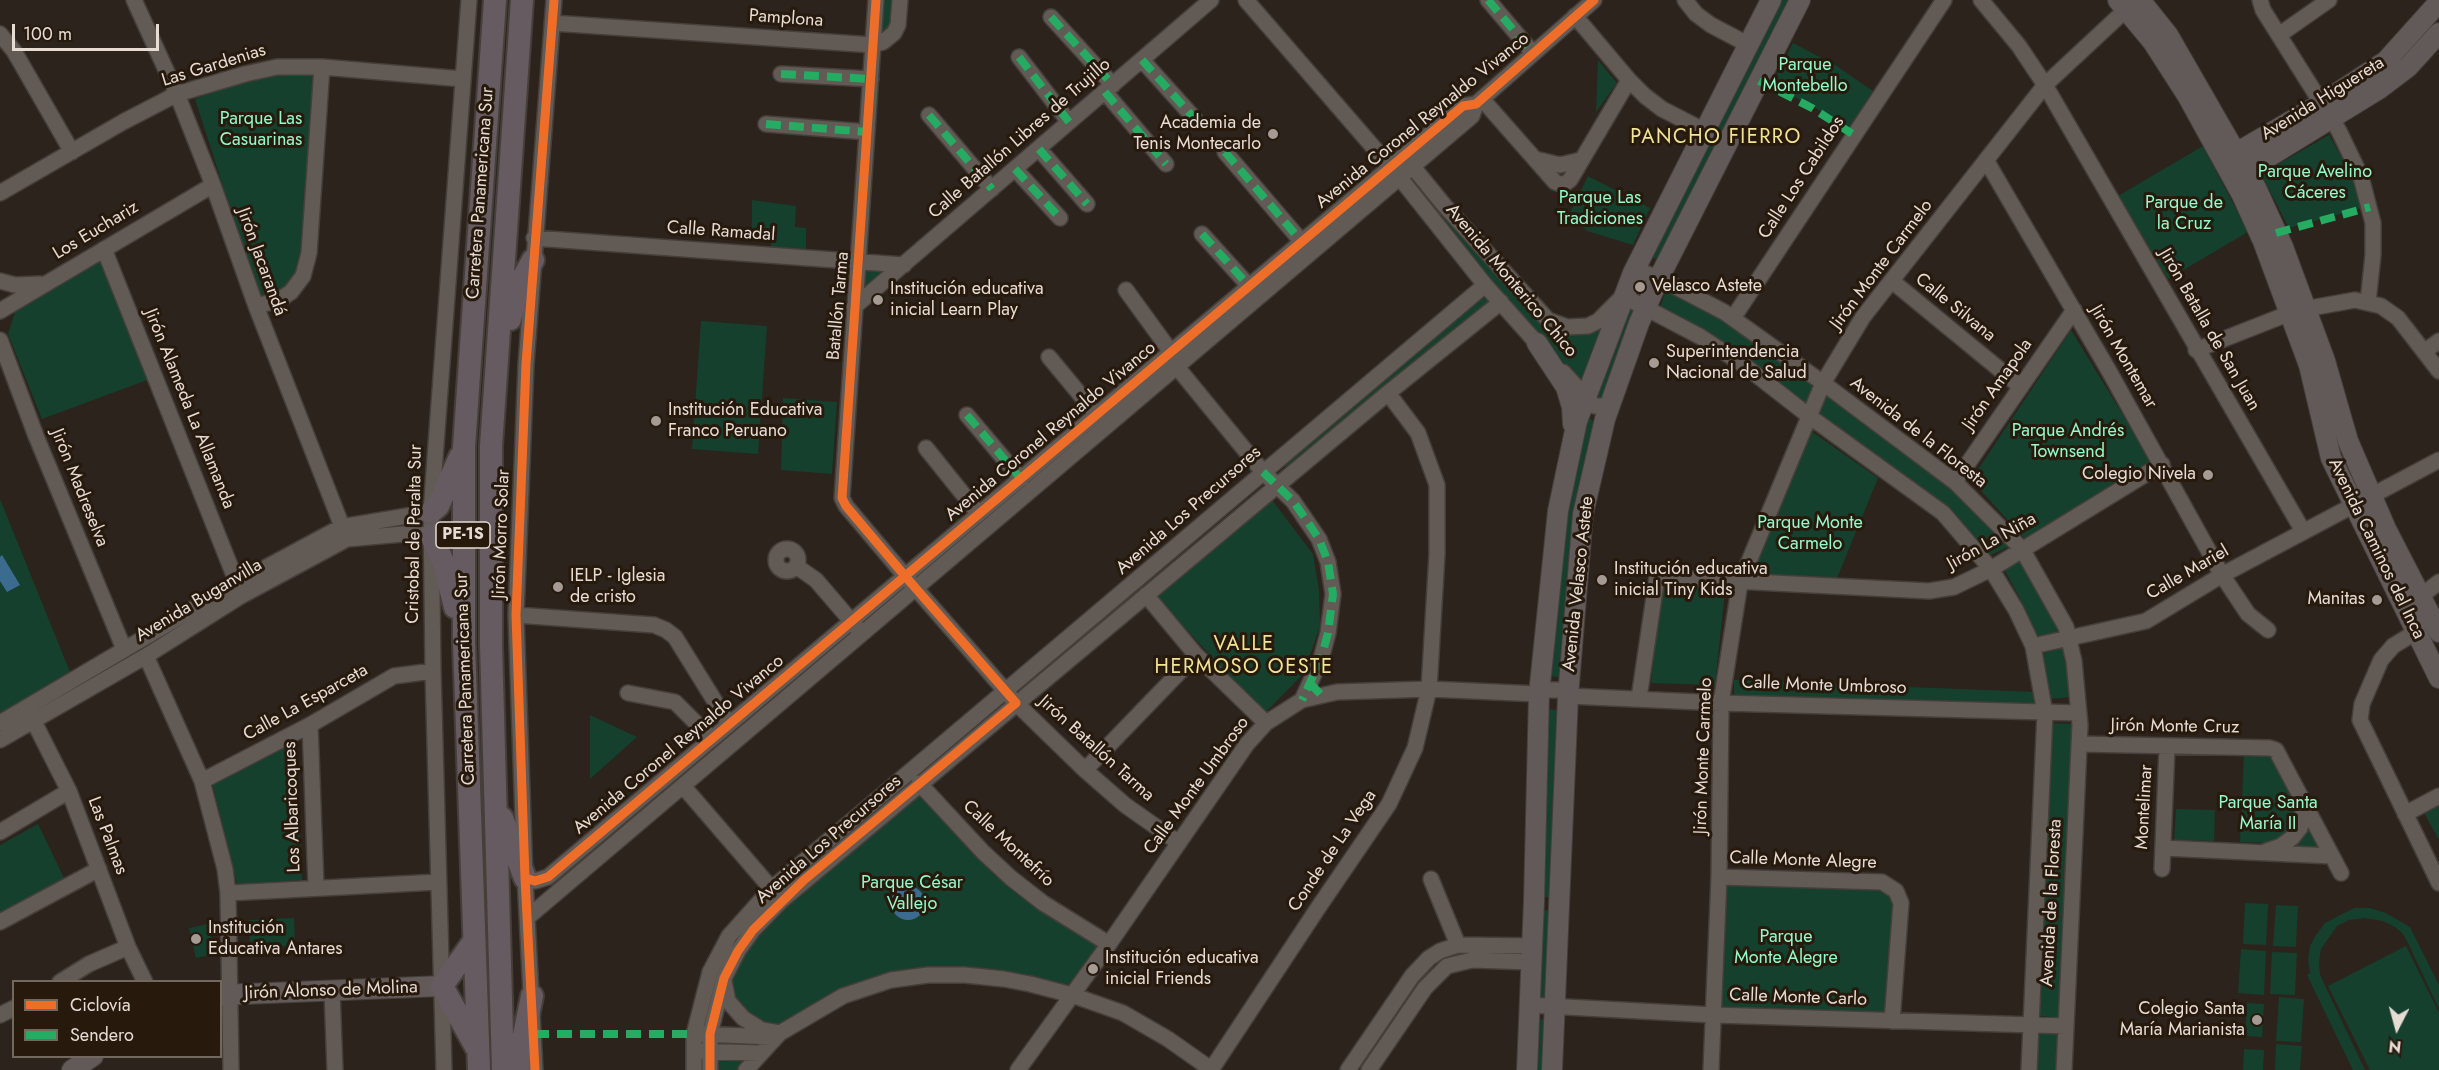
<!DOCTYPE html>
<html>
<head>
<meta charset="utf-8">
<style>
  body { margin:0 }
  #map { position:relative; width:2439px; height:1070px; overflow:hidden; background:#2b231c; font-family:Jost,sans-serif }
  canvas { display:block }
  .legend { position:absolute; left:12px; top:980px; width:210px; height:78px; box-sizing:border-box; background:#271a0d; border:2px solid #73685d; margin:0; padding:8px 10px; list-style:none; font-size:18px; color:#e6dcd4 }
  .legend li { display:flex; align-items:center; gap:12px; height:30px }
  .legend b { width:30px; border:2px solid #73685d }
  .north { position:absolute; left:2367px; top:998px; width:60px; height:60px; -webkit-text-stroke:4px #271a0d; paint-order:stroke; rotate:186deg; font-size:16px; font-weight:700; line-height:24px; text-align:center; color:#e6dcd4 }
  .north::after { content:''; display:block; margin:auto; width:21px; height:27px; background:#e6dcd4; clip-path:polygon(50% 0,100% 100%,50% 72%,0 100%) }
  .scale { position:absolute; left:12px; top:24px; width:147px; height:27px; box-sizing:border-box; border:3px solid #e6dcd4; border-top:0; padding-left:8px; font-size:18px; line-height:21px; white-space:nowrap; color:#e6dcd4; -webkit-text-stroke:4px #271a0d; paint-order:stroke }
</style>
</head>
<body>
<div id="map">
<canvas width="2439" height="1070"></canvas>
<ul class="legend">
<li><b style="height:8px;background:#ee6e29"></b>Ciclovía</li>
<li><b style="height:8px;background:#26ab63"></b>Sendero</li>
</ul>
<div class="north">N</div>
<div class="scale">100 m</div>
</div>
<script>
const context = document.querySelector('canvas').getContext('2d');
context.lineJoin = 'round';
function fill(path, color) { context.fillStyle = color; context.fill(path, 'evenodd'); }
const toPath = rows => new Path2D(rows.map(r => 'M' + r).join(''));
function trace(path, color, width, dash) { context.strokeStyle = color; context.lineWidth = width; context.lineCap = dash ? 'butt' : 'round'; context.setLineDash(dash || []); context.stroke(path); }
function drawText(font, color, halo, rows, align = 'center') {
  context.font = font + ' Jost,sans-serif'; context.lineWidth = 6; context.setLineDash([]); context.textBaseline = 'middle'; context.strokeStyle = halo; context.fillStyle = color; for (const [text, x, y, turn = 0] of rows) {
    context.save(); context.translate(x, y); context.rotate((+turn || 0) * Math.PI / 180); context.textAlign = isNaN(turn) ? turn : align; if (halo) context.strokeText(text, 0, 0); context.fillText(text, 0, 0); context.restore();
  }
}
const green = toPath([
  [880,0,895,0,891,26,883,33,879,28],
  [1776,0,1791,0,1661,263,1648,254],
  [1793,43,1835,65,1873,91,1848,130,1813,106,1771,86],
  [1598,60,1617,83,1596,112],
  [272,73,317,73,305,249,298,272,286,288,274,296,259,298,195,99,240,80],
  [2329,135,2353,177,2362,208,2289,228,2261,174],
  [2203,146,2248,232,2168,279,2118,196],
  [1588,176,1650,208,1633,245,1587,231,1569,215],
  [1413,181,1419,182,1532,310,1589,331,1604,328,1582,384,1410,188,1411,183],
  [752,200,796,206,795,227,806,228,806,252,771,248,772,231,752,229],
  [101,260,150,379,42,419,8,334,16,309],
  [864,267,891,269,861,296],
  [1667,287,1728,322,1815,386,1806,406,1743,353,1680,316,1660,308],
  [1484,297,1490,303,1287,469,1282,463],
  [1627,305,1637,310,1605,401,1594,399],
  [701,321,767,326,758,454,692,449],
  [2071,330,2151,461,2025,539,1971,480],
  [1826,394,1952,487,2012,545,1991,555,1944,508,1816,413],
  [783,398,837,402,832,474,781,470],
  [1583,415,1591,419,1597,426,1561,677,1547,676,1562,515],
  [1811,431,1878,478,1837,578,1748,574],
  [1258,490,1261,494,1146,589,1144,586],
  [0,499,70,672,0,714],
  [1272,500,1313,554,1319,590,1320,626,1304,673,1264,714,1155,595],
  [2021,561,2040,590,2060,633,2038,640,2023,604,2004,569],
  [1661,585,1725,591,1715,685,1651,683],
  [2064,647,2071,697,2050,699,2038,655],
  [1734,680,2036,692,2038,701,2031,708,1734,696],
  [1547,709,1561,710,1554,897,1540,897],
  [590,715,637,737,590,779],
  [2049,723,2075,724,2059,1018,2038,1016,2051,746],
  [296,734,302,880,237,884,212,782],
  [2244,754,2267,755,2277,762,2295,810,2292,827,2287,834,2271,843,2240,842],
  [918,789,1102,946,1071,990,901,974,777,1028,766,1027,737,1006,730,988,733,972,764,926],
  [2439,802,2439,840,2423,811],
  [2176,809,2215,810,2214,841,2174,840],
  [2307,814,2325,852,2280,851],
  [38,824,65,880,0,914,0,845],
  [1725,883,1878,890,1892,896,1896,906,1887,1014,1721,1008],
  [2245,903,2268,904,2266,945,2243,944],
  [2276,905,2298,906,2296,947,2273,946],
  [2354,908,2370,908,2386,913,2410,927,2439,985,2439,1009,2407,941,2402,933,2395,927,2383,921,2365,918,2349,920,2337,926,2321,949,2319,962,2320,975,2365,1070,2353,1070,2307,975,2310,973,2308,960,2310,946,2316,935,2325,923],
  [1539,910,1554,911,1549,1004,1534,1003],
  [294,918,295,946,250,947,249,920],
  [208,924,215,954,196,958,189,928],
  [2406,946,2439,1013,2439,1070,2370,1070,2328,986],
  [2241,949,2266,951,2264,995,2238,993],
  [2272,952,2297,953,2295,995,2270,994],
  [2279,997,2304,999,2301,1042,2276,1041],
  [2247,1003,2264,1004,2262,1037,2245,1036],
  [1536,1019,1551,1020,1549,1070,1534,1070],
  [2037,1033,2058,1034,2057,1070,2035,1070],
  [2276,1044,2302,1046,2300,1070,2275,1070],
  [2244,1049,2264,1050,2263,1070,2243,1070],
  [715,1056,731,1057,743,1063,739,1070,714,1070]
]);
const water = toPath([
  [2,555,20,585,7,592,0,581,0,557],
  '891 903a17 17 0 1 1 34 0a17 17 0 1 1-34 0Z'
]);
const minor = toPath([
  [134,0,177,94,213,185,256,306,347,539],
  [876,0,842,498,846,506,905,576,1016,703,1085,770,1125,805,1179,843],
  [1246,0,1400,178,1485,285,1543,350],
  [1488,0,1533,53],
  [1685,0,1696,14,1711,25,1749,45],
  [1981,0,2019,46,2045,85,2303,531],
  [2260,0,2263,10,2339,131,2361,177,2373,223,2373,255,2368,302],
  [1575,16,1629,80,1645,96,1662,109,1705,131],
  [1051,17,1113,85],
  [552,23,873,45,883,42,894,33,898,25,900,0],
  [0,34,14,51,72,152],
  [2279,35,2329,0],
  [1019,57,1069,122],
  [1142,60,1195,119],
  [781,74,871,79],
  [1105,92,1166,164],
  [1482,99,1555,182,1563,185,1570,180,1629,80],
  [929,115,992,189],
  [766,124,867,132],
  [1039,149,1087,204],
  [1225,152,1302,242],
  [1535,159,1560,165,1581,160],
  [1986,160,2109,371,2222,575,2248,614,2268,630],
  [1390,167,1413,167,1444,205,1548,320,1567,327,1588,326,1598,321,1623,296,1701,337,1745,366,1809,416,1943,513,1991,569,2016,610,2033,646,2045,713,2029,1070],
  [1015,169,1060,218],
  [0,193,123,122,177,94,245,74,277,67,322,67,463,79],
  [1202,234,1249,286],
  [534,238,904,265],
  [104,249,237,583],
  [1633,273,1642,272,1659,278,1724,312,1823,383,1955,482,2022,549,2066,627,2074,661,2080,725,2064,1070],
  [0,281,15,285,40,284],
  [1892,281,2021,387],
  [1126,290,1171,352],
  [256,306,279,300,291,292,303,276,309,253,322,67],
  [854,307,1211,0],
  [2305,309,2355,300,2381,306,2398,318,2439,371],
  [0,311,213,185],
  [1733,318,1944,0],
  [0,340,36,436,124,649],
  [2196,350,2290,313],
  [2425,351,2439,341],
  [1049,357,1097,415],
  [1172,361,1263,472,1293,501,1319,539,1328,562,1333,594,1328,633,1321,659,1302,700],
  [1563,372,1594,406,1609,406],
  [967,415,1021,479],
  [926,448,979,514],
  [1955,482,2074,310],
  '776 560a11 11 0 1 1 22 0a11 11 0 1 1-22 0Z',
  [796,566,816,580,858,629],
  [1146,595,1196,655,1266,723],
  [2420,597,2439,582],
  [516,615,654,625,666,630,675,637,729,724],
  [2416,632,2393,646,2381,660,2362,704,2360,720,2439,883],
  [2033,646,2146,621,2222,575,2439,460],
  [146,656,202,781,225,869,228,893,231,1070],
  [628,693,675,702,712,739],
  [1639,698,1657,577,1929,591,1954,587,1991,569,2162,464],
  [29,712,69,791,128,947,145,982],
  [0,723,237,583,341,527,431,512],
  [310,725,316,887],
  [0,740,146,656,241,596,347,539,403,534,431,535],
  [2079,744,2270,748,2276,750,2341,873],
  [1085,770,1196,655],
  [202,781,310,725,394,676,433,671],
  [919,783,983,852,1011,878,1043,903,1109,944],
  [683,786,777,895],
  [2405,814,2439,796],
  [0,832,69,791],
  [2163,848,2332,856],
  [2266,851,2281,846,2293,837,2300,828,2303,819,2303,801],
  [2162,869,2167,747],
  [1719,877,1882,882,1896,891,1901,903,1892,1021],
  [525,878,535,881,548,877,1463,106,1476,104,1594,0],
  [1431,879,1458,945],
  [228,893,438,882],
  [527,918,1472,116,1476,104],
  [0,922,99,869],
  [724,981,728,1001,743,1018,762,1030,780,1033],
  [60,982,89,964,128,947],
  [332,992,335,1070],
  [1529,1005,1714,1015,2066,1026],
  [0,1015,14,1008],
  [700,1034,772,1037],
  [700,1051,760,1053],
  [444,1070,433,671,431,512,469,0],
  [535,1070,525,878,516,615,526,364,554,0],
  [694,1070,694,1034,710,972,729,936,771,889,1485,285],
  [710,1070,710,1034,724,978,738,951,753,930,781,901,1388,393,1501,302],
  [746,1070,780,1033,843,996,891,980,928,975,965,975,1004,979,1030,984,1072,995,1123,1013,1168,1039,1212,1070],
  [1018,1070,1109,944,1247,744,1266,723,1302,700,1337,692,1429,689,1539,694,1545,690,1561,690,1568,696,1721,703,2079,713],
  [1211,1070,1318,908,1389,804,1415,748,1429,689,1437,554,1437,485,1418,433,1388,393],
  [1348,1070,1412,976,1429,958,1440,951,1458,945,1532,946],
  [1369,1070,1425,988,1447,966,1472,960,1531,962],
  [1711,1070,1719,877,1721,703,1740,583,1823,383,1863,317,2045,85,2132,4]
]);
const major = toPath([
  [2118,0,2153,42,2187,95,2242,195,2263,241,2309,365,2331,458,2439,678],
  [2140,0,2168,35,2256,188,2283,247,2325,361,2348,441,2386,529,2439,632],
  [2226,159,2322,103,2386,61,2439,2],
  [2236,177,2379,89,2408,67,2439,33],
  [1537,343,1566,387,1572,407,1573,424],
  [220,995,442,986],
  [72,1070,93,1056],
  [1527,1070,1534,901,1539,694,1558,511,1577,421,1633,273,1771,0],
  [1552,1070,1568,696,1583,514,1605,419,1639,323,1659,278,1800,0]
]);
const highway = toPath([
  [510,319,518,287,533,260],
  [431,512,438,506,460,457],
  [431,535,444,564,455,607],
  [502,818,525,878],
  [474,941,442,986,476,1047],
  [479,1070,464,643,464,447,495,0],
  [503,1070,491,644,491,446,522,0],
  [517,1070,532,996]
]);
const quiet = toPath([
  [1488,0,1533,53],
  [1051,17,1113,85],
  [1019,57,1069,122],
  [1142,60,1195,119],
  [781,74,871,79],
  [1759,81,1812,108,1854,135],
  [1105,92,1166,164],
  [929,115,992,189],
  [766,124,867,132],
  [1039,149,1087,204],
  [1225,152,1302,242],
  [1015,169,1060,218],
  [2276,233,2370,207],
  [1202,234,1249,286],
  [967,415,1021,479],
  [1263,472,1293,501,1307,521,1319,539,1328,562,1333,594,1328,633,1321,659,1302,700],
  [1310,683,1321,695],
  [534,1034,694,1034]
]);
const cycleway = toPath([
  [525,878,535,881,548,877,1463,106,1476,104,1594,0],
  [535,1070,525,878,516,615,526,364,554,0],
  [710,1070,710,1034,724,978,738,951,753,930,804,880,1016,703,905,576,846,506,842,498,876,0]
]);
const markers = [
  [1273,134,6,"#a59b94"],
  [1640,287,6,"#a59b94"],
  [878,300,6,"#a59b94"],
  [1654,363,6,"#a59b94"],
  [656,421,6,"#a59b94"],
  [2208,475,6,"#a59b94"],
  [1602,580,6,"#a59b94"],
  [558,587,6,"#a59b94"],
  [2377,600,6,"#a59b94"],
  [196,939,6,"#a59b94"],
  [1093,969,6,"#a59b94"],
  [2257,1020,6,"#a59b94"]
];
const shields = [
  [463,535,54]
];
const shieldNames = [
  ["PE-1S",463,535]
];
const streetNames = [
  ["Pamplona",786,19,4],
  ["Las Gardenias",214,66,-17],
  ["Avenida Higuereta",2323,99,-32],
  ["Avenida Coronel Reynaldo Vivanco",1423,121,-39],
  ["Calle Batallón Libres de Trujillo",1020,139,-41],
  ["Calle Los Cabildos",1802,178,-57],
  ["Carretera Panamericana Sur",481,193,-86],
  ["Los Euchariz",96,231,-31],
  ["Calle Ramadal",721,232,4],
  ["Jirón Jacarandá",261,262,70],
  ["Jirón Monte Carmelo",1882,265,-53],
  ["Avenida Monterico Chico",1511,281,50],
  ["Batallón Tarma",839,306,-85],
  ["Calle Silvana",1955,308,39],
  ["Jirón Batalla de San Juan",2209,330,60],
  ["Jirón Montemar",2123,357,60],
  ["Jirón Amapola",1998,385,-55],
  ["Jirón Alameda La Allamanda",189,409,68],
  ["Avenida Coronel Reynaldo Vivanco",1051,432,-40],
  ["Avenida de la Floresta",1918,433,38],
  ["Jirón Madreselva",79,488,68],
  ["Avenida Los Precursores",1189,511,-41],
  ["Cristobal de Peralta Sur",415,534,-89],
  ["Jirón Morro Solar",502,534,-88],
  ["Jirón La Niña",1992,542,-29],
  ["Avenida Caminos del Inca",2376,549,64],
  ["Calle Mariel",2188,573,-30],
  ["Avenida Velasco Astete",1579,584,-84],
  ["Avenida Buganvilla",199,601,-31],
  ["Carretera Panamericana Sur",466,679,-92],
  ["Calle Monte Umbroso",1824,686,2],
  ["Calle La Esparceta",306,703,-29],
  ["Jirón Monte Cruz",2175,727,1],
  ["Avenida Coronel Reynaldo Vivanco",679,745,-40],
  ["Jirón Batallón Tarma",1096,749,42],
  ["Jirón Monte Carmelo",1704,756,-88],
  ["Calle Monte Umbroso",1197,786,-54],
  ["Los Albaricoques",293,807,-92],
  ["Montelimar",2145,807,-87],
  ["Las Palmas",107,836,69],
  ["Avenida Los Precursores",829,840,-41],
  ["Calle Montefrío",1008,844,43],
  ["Conde de La Vega",1333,851,-56],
  ["Calle Monte Alegre",1803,861,2],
  ["Avenida de la Floresta",2052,903,-87],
  ["Jirón Alonso de Molina",331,991,-2],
  ["Calle Monte Carlo",1798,998,2]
];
const parkNames = [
  ["Parque",1805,66],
  ["Montebello",1805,87],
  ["Parque Las",261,120],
  ["Casuarinas",261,141],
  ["Parque Avelino",2315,173],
  ["Cáceres",2315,194],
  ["Parque Las",1600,199],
  ["Tradiciones",1600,220],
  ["Parque de",2184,204],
  ["la Cruz",2184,225],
  ["Parque Andrés",2068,432],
  ["Townsend",2068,453],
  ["Parque Monte",1810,524],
  ["Carmelo",1810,545],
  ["Parque Santa",2268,804],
  ["María II",2268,825],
  ["Parque César",912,884],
  ["Vallejo",912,905],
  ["Parque",1786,938],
  ["Monte Alegre",1786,959]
];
const poiNames = [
  ["Academia de",1261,124,"right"],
  ["Tenis Montecarlo",1261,145,"right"],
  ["Velasco Astete",1652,287],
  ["Institución educativa",890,290],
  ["inicial Learn Play",890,311],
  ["Superintendencia",1666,353],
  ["Nacional de Salud",1666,374],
  ["Institución Educativa",668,411],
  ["Franco Peruano",668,432],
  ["Colegio Nivela",2196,475,"right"],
  ["Institución educativa",1614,570],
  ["inicial Tiny Kids",1614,591],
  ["IELP - Iglesia",570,577],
  ["de cristo",570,598],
  ["Manitas",2365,600,"right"],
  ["Institución",208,929],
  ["Educativa Antares",208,950],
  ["Institución educativa",1105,959],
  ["inicial Friends",1105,980],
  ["Colegio Santa",2245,1010,"right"],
  ["María Marianista",2245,1031,"right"]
];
const neighbourhoodNames = [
  ["PANCHO FIERRO",1716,138],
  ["VALLE",1244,645],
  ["HERMOSO OESTE",1244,668]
];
fill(green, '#15402d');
fill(water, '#3c6b90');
trace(minor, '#453e39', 18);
trace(major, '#453e39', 22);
trace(highway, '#453e39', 26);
trace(minor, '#615a55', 15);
trace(major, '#625959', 20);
trace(highway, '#665b60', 22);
trace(quiet, '#26ab63', 8, [15, 8]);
trace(cycleway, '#ee6e29', 9);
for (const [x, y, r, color] of markers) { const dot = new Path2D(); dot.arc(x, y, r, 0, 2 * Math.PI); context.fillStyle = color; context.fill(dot); trace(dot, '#271a0d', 2); }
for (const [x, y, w] of shields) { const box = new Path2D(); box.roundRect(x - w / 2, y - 13, w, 26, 4.5); context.fillStyle = '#271a0d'; context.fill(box); trace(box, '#e6dcd4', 1.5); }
drawText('bold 16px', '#e6dcd4', null, shieldNames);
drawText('18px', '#e6dcd4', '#271a0d', streetNames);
drawText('18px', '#94f9ca', '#271a0d', parkNames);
drawText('18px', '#e6dcd4', '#271a0d', poiNames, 'left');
context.letterSpacing = '1.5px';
drawText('20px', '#f1e495', '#271a0d', neighbourhoodNames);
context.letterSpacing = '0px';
</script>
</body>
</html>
